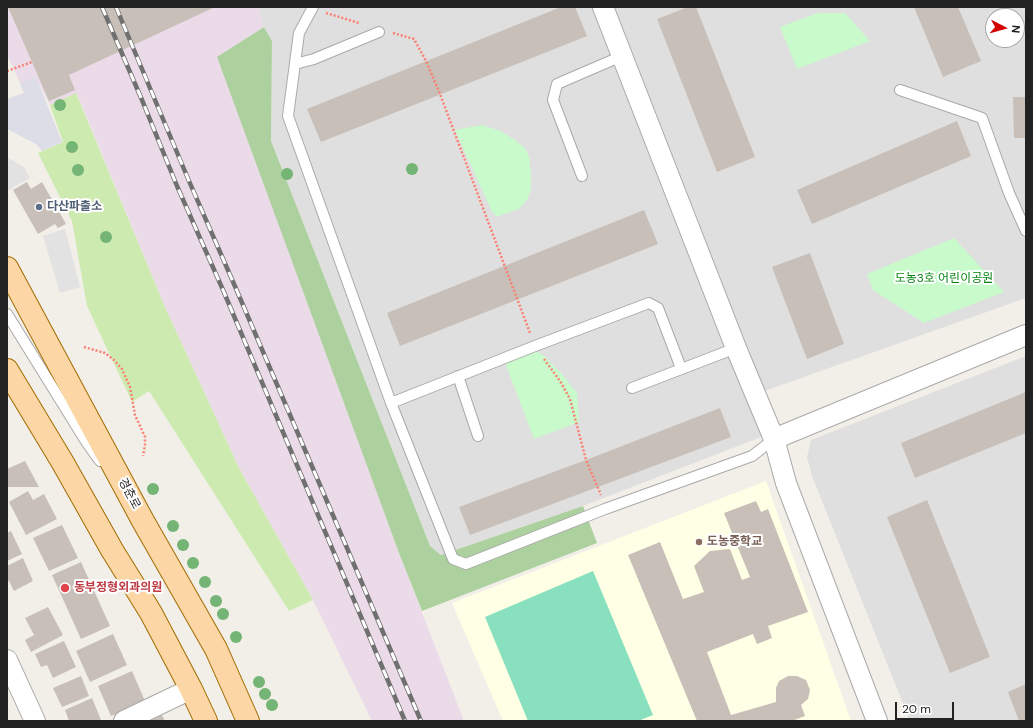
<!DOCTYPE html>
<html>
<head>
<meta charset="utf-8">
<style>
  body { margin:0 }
  #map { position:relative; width:1033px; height:728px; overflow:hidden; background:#f2efe9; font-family:"DM Sans",sans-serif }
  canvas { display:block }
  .frame { position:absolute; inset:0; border:8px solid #222; pointer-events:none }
  .north { position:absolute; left:985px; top:8px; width:40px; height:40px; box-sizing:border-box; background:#fff; border:1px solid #a7a7a7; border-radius:50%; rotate:96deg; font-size:11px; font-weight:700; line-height:16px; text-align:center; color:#222 }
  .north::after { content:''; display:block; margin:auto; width:14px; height:18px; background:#d40000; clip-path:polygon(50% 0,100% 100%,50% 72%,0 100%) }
  .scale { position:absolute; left:895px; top:702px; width:59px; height:18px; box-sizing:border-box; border:2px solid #222; border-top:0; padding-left:5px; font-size:12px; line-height:14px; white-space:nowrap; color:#222; -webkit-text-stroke:3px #fff; paint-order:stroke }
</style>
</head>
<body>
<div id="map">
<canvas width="1033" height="728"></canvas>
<div class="frame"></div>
<div class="north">N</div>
<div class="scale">20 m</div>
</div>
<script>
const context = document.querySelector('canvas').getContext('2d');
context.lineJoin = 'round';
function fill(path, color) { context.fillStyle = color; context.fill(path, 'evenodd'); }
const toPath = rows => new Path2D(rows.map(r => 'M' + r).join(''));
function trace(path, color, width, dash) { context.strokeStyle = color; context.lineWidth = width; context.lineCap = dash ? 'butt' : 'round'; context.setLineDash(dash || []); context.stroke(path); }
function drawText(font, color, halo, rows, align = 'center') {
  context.font = font + ' "DM Sans","Noto Sans KR",sans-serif'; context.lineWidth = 4; context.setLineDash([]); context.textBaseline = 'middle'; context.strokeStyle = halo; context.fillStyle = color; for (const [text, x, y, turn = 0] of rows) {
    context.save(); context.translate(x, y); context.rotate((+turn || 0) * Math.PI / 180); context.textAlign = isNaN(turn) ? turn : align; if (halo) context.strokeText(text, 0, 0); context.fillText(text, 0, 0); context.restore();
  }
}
const residential = toPath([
  [257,7,1026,7,1026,298,756,394,769,434,583,506,441,555,430,546,271,141,272,41,264,27],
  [993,16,1017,16,1017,40,993,40],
  [1026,356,1026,721,910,721,812,476,807,457,811,440]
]);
const industrial = toPath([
  [7,7,257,7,264,27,218,58,399,553,464,721,372,721,313,600,239,468,165,307,77,94,50,105,36,78,20,83,7,55]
]);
const education = toPath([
  [766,481,851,721,503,721,452,603]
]);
const grass = toPath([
  [76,93,165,307,239,468,313,600,289,611,149,391,132,402,87,306,72,221,38,153,63,142,50,105]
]);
const forest = toPath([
  [264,27,272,41,271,141,430,546,441,555,583,506,597,543,422,611,399,553,217,57]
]);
const park = toPath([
  [818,13,845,13,870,41,797,69,780,27],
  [482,125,501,131,507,135,515,140,525,148,529,157,531,173,531,189,527,200,519,209,496,217,494,213,493,214,455,130],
  [954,238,1004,292,924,323,873,290,867,274],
  [535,350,544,356,561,373,577,393,579,422,534,439,504,360]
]);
const pitch = toPath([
  [593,571,653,715,638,721,528,721,485,617]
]);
const parking = toPath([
  [7,157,24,167,30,178,7,191],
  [65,229,80,287,60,293,43,236]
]);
const plaza = toPath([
  [36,77,62,142,42,151,36,144,7,129,7,99,24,93,20,83]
]);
const building = toPath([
  [8,7,215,7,69,75,75,90,49,101],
  [561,7,575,7,587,36,321,142,307,109],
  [688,7,696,7,755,157,717,172,657,19],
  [914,7,958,7,981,61,943,77],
  [1013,97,1026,97,1026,138,1014,138],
  [957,121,971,156,812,224,797,190],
  [27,182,31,189,42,182,66,224,58,228,55,224,38,234,13,190],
  [644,210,658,244,400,346,387,313],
  [810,253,844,344,807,359,772,267],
  [1026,392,1026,433,915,478,901,443],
  [720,408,731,437,470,535,459,507,586,460],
  [25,461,39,487,7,487,7,469],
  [28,491,33,500,44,494,57,519,26,535,9,502],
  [927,500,990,657,950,673,887,517],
  [756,501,761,512,768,509,808,612,768,626,772,638,757,644,753,634,707,652,731,715,776,702,776,688,779,681,788,676,797,676,806,680,810,690,808,699,801,705,805,716,792,721,697,721,628,555,660,542,683,599,704,592,694,566,710,551,730,549,742,580,750,577,724,513],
  [62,525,78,558,49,571,33,538],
  [11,531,22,554,7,561,7,533],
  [23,558,33,581,14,591,9,581,7,581,7,566],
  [81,562,110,626,81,639,52,575],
  [48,607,63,635,31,652,25,640,34,635,25,618],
  [113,634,127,665,90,682,76,651],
  [64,641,76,667,53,678,47,665,41,667,35,654],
  [132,671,145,701,111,716,98,686],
  [81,676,89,696,62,707,53,688],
  [1026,684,1026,721,1019,721,1008,692],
  [92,698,101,720,69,721,65,710],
  [162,715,165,721,149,721]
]);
const path = toPath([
  [326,13,359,23],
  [393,33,414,39,426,61,440,94,530,333],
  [7,71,32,62],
  [84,347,105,353,114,360,122,369,130,387,135,415,145,437,145,445,143,456],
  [544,359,560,381,570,399,586,460,601,495]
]);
const lane = toPath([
  [313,7,299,33,288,116,391,403,453,559,466,564,605,509,752,456,774,439],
  [295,64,314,59,379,32],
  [900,90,982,118,1009,193,1026,231],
  [582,176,553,100,557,84,622,56],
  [7,314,87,443,100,461],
  [458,376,478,436],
  [632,388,736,348],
  [391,403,535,346,649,303,658,308,681,368]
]);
const street = toPath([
  [603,7,736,348,774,439,786,483,877,721],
  [774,439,1026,335],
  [7,660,35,721],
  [124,721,191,689]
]);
const primary = toPath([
  [7,268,143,521,216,649,248,721],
  [7,370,63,463,112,550,151,613,191,689,206,721]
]);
const rail = toPath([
  [102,7,142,100,177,186,223,290,405,721],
  [116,7,189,181,234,284,421,721]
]);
const trees = [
  [60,105],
  [72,147],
  [412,169],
  [78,170],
  [287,174],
  [106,237],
  [153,489],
  [173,526],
  [183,545],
  [193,563],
  [205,582],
  [216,601],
  [223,614],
  [236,637],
  [259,682],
  [265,694],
  [272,705]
];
const markers = [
  [39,207,4,"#5c6f8a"],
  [699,542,4,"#8d6e63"],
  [65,588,5,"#e0444e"]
];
const serviceNames = [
  ["다산파출소",47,207]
];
const parkNames = [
  ["도농3호 어린이공원",944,279]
];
const streetNames = [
  ["경춘로",129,494,62]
];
const educationNames = [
  ["도농중학교",707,542]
];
const healthNames = [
  ["동부정형외과의원",74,588]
];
fill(residential, '#e0dfdf');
fill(industrial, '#ebdbe8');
fill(education, '#ffffe5');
fill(grass, '#cdebb0');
fill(forest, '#add19e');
fill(park, '#c8facc');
fill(pitch, '#88e0be');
fill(parking, '#e2e2e2');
fill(plaza, '#dddde8');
fill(building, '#c7bfb8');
trace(lane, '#a9a9a9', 12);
trace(street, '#a9a9a9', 22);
trace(primary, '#a06b00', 24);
trace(path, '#fa8072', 2.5, [2, 2]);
trace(lane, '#fff', 10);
trace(street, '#fff', 20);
trace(primary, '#fcd6a4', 22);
trace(rail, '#707070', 4.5);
trace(rail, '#fff', 3, [9]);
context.fillStyle = '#74b475';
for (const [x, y] of trees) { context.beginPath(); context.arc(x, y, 6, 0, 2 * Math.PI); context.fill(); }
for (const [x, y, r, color] of markers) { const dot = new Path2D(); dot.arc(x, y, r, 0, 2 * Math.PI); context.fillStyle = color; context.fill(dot); trace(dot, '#fff', 1.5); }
drawText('bold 12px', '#4e5e75', '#fff', serviceNames, 'left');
drawText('12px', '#0c8416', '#fff', parkNames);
drawText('12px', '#222', '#fff', streetNames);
drawText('bold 12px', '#785e54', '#fff', educationNames, 'left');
drawText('bold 12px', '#be3a42', '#fff', healthNames, 'left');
</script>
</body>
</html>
